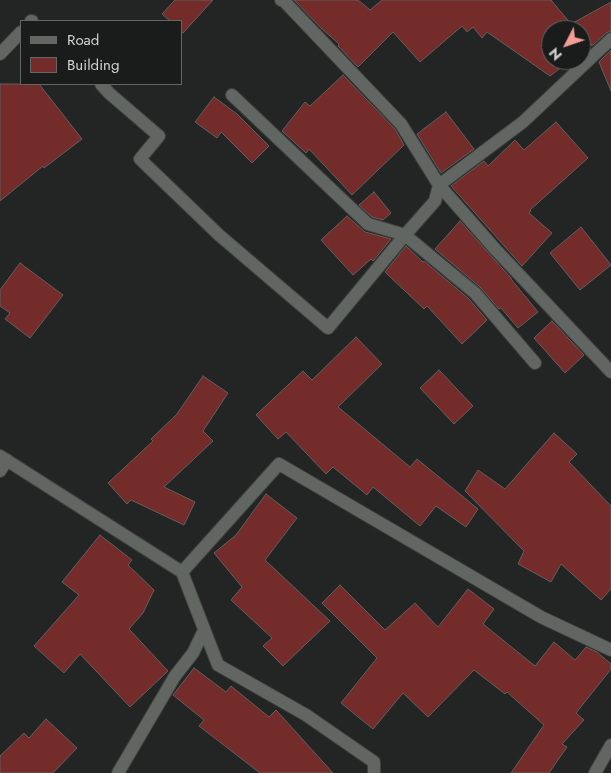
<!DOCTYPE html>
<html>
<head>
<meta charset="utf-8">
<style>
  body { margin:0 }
  #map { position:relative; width:611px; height:773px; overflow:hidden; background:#222523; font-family:Jost,sans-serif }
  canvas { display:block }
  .legend { position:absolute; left:20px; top:20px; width:162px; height:65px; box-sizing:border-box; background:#191c1a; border:1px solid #636664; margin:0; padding:6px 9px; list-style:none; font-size:15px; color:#d1d4d2 }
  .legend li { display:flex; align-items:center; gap:10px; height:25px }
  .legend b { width:25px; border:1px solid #636664 }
  .north { position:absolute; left:541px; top:20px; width:50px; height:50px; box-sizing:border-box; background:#191c1a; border:1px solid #636664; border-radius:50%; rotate:229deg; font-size:14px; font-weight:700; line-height:20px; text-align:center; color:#d1d4d2 }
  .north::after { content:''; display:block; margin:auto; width:18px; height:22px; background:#f59c95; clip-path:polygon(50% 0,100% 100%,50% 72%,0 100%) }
</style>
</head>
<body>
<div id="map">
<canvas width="611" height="773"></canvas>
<ul class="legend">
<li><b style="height:6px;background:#626663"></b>Road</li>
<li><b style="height:14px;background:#732c29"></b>Building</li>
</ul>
<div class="north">N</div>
</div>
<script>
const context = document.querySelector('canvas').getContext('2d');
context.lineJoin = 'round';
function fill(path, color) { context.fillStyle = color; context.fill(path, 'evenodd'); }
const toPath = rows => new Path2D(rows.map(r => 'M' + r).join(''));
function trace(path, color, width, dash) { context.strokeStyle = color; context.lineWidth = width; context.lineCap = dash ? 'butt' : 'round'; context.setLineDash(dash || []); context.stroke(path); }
const building = toPath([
  [175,0,213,0,183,33,181,32,181,21,170,21,162,14,175,0],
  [294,0,358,0,370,10,382,0,551,0,571,24,611,2,611,31,606,33,592,46,591,44,581,52,581,30,551,30,551,60,571,60,550,76,487,32,482,38,473,27,467,32,462,26,420,62,393,32,358,67,338,46,339,44,321,28,294,0],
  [611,50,611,91,599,62,611,50],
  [343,75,395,129,404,145,352,195,309,149,306,153,282,131,305,102,310,106,343,75],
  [0,84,39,84,82,139,44,168,43,166,0,201,0,84],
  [214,97,237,114,269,146,252,163,221,132,217,138,195,122,214,97],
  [446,112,474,149,441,173,417,134,446,112],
  [556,122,588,158,530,210,531,211,529,213,552,233,522,266,451,186,484,161,488,166,515,140,524,150,556,122],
  [374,192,391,213,383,220,372,217,359,205,374,192],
  [347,216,365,232,391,239,373,261,371,259,353,275,321,240,347,216],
  [460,221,511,278,511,279,538,312,518,328,501,308,499,309,480,287,435,249,460,221],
  [581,227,611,265,580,290,550,253,581,227],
  [406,246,423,262,424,261,469,299,487,320,462,344,427,306,424,309,385,272,406,246],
  [20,263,63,295,30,338,5,319,10,313,0,306,0,290,20,263],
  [552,321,584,355,565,373,534,338,552,321],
  [356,337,382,364,338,407,410,467,417,459,478,509,466,527,436,506,420,526,373,487,367,495,333,467,326,474,286,432,278,439,256,415,303,371,312,380,356,337],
  [439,370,473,406,454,424,420,388,439,370],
  [203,376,228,393,203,431,213,441,164,487,195,502,184,525,131,500,127,504,108,483,153,441,151,439,177,414,203,376],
  [554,433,577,454,569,462,611,506,611,589,601,600,561,564,551,582,518,564,524,551,465,491,478,470,505,489,554,433],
  [266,494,297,518,265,560,330,621,283,666,263,646,272,638,231,600,242,587,214,553,236,535,266,494],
  [100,535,132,560,128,565,154,590,143,613,129,629,168,671,130,707,80,654,64,673,34,646,79,595,62,582,100,535],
  [340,585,385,630,415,603,438,627,468,589,494,609,483,624,535,666,554,642,575,660,586,647,597,652,611,664,611,669,576,713,584,720,562,744,567,747,549,773,511,773,544,725,507,692,505,694,474,670,428,717,403,693,373,729,341,703,377,658,322,603,340,585],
  [194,668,226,692,231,686,269,717,276,710,333,773,260,773,199,726,204,720,173,695,194,668],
  [46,719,77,748,53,773,0,773,0,756,24,733,29,738,46,719]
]);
const street = toPath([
  [281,0,284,1,401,124,439,185,496,250,611,372],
  [31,21,32,21],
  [0,54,21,32],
  [101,84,109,93,159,136,140,159,219,235,328,328,405,235,435,201,439,185,523,122,611,39],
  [232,95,368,224,405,235,475,293,535,363],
  [0,456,182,572],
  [0,471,7,460],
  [118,773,175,676,193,653,204,630],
  [374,773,374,762,306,715,218,665,182,572,279,464,541,617,611,650],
  [595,773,611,745]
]);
fill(building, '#732c29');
trace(building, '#645f5f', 1);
trace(street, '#3f4240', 14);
trace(street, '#626663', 12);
</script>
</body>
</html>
